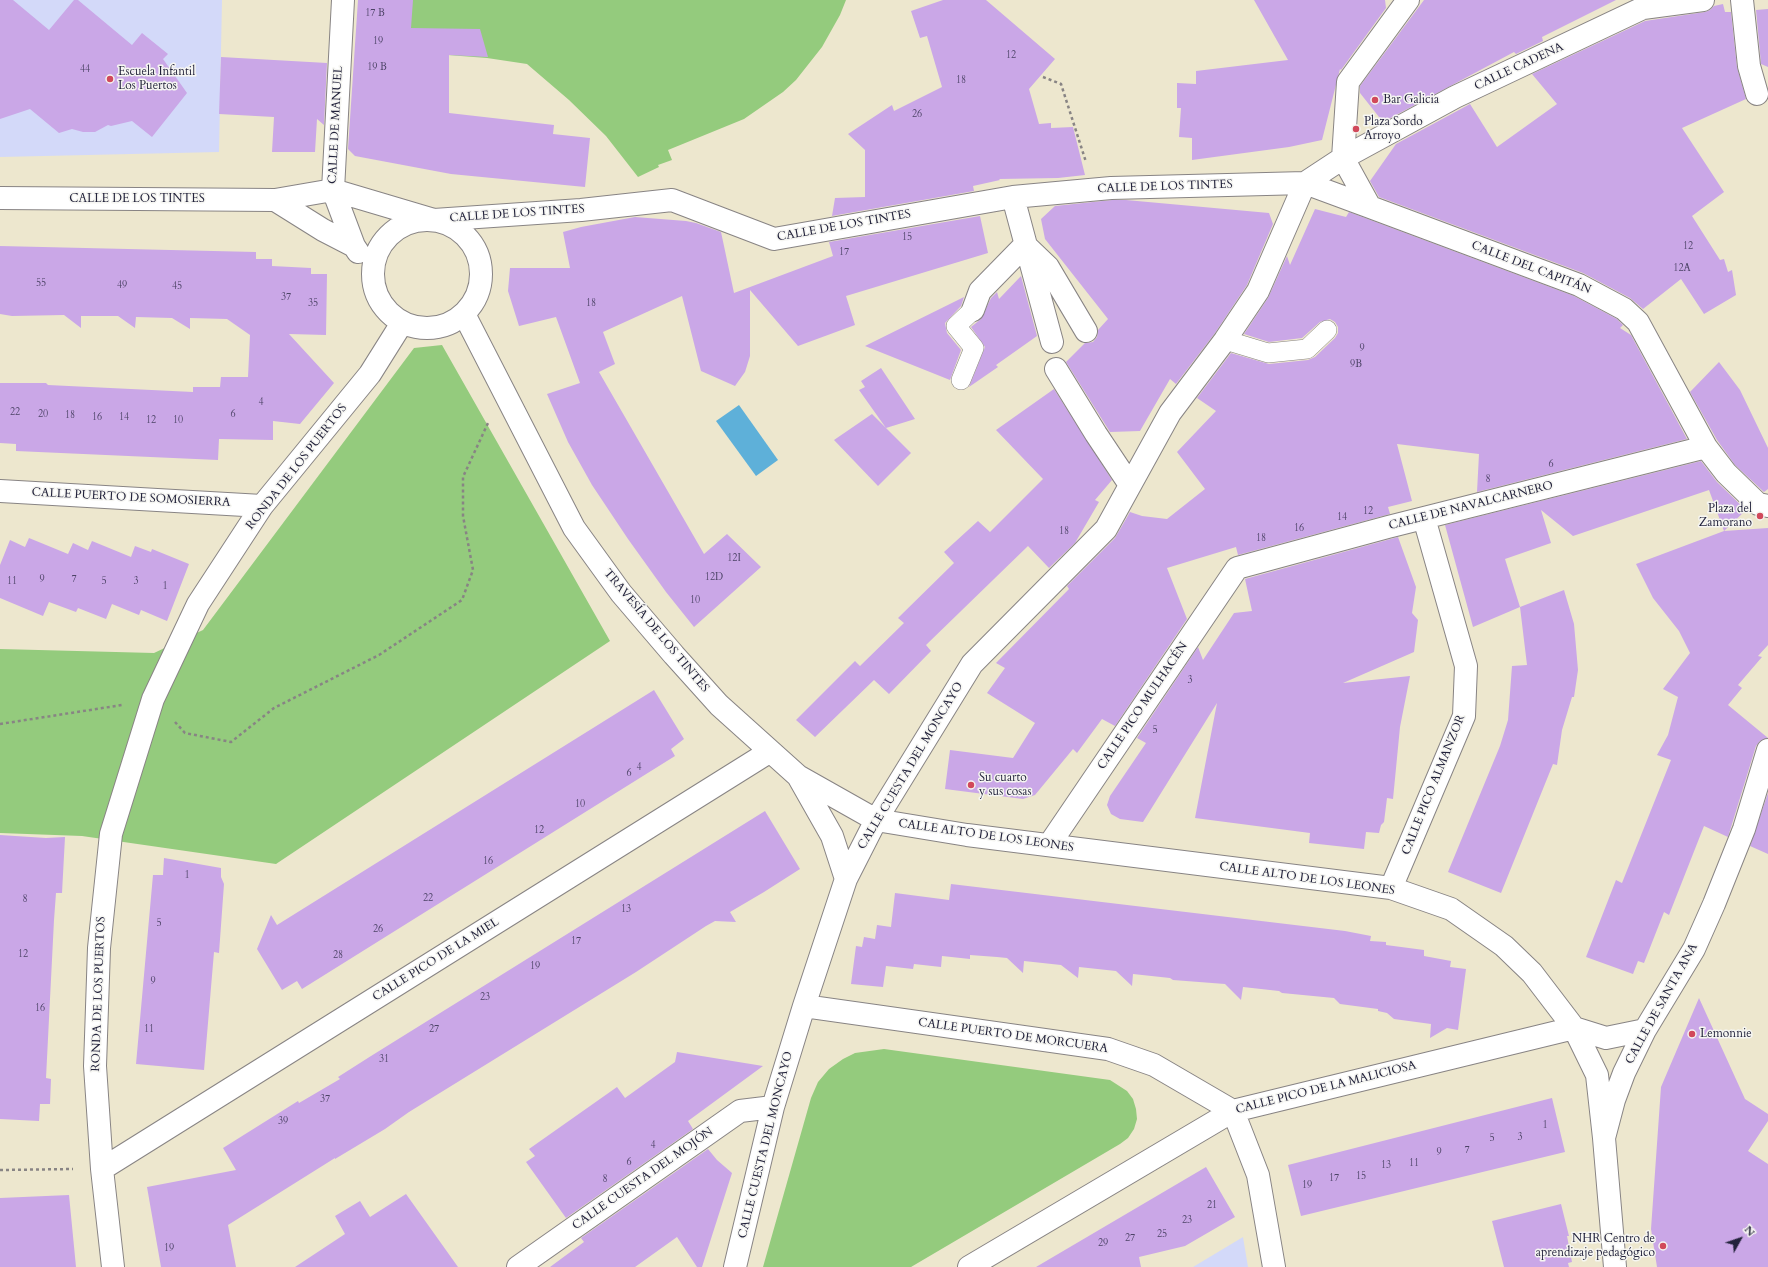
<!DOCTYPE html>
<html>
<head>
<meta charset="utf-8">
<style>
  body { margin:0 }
  #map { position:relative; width:1768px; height:1267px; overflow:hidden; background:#ede7ce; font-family:Cardo,serif }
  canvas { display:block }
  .north { position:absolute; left:1720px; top:1219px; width:40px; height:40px; -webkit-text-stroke:3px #f6f6f2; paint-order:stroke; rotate:50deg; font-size:11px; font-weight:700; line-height:16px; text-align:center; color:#22223b }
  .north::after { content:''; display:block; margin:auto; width:14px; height:18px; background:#22223b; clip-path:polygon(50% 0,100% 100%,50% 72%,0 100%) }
</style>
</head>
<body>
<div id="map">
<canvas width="1768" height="1267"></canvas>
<div class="north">N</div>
</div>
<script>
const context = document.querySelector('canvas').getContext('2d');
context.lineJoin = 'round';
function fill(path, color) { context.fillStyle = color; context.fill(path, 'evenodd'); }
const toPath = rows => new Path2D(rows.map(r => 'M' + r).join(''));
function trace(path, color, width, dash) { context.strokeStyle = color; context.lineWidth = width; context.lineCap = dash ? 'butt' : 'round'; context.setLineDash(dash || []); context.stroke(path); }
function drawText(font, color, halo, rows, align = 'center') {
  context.font = font + ' Cardo,serif'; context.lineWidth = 3; context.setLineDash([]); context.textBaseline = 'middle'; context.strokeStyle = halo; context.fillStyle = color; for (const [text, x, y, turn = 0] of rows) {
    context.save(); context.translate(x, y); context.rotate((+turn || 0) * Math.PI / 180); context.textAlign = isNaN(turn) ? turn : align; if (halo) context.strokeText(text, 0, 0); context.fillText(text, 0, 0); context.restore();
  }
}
const built = toPath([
  [0,0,222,0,219,152,0,157],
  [1243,1237,1248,1267,1193,1267]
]);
const green = toPath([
  [359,0,846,0,840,15,822,47,796,80,783,92,744,119,668,150,672,160,658,165,659,167,638,177,606,136,569,100,527,64,487,58,448,55],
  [442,345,610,641,276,864,82,836,0,833,0,649,154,653,203,630,414,348],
  [884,1049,1110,1080,1127,1091,1133,1099,1136,1109,1137,1119,1134,1129,1128,1138,1120,1144,911,1267,763,1267,811,1098,818,1082,829,1069,843,1059,855,1053]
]);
const water = toPath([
  [739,405,778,460,756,476,716,421]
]);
const building = toPath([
  [0,0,13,0,49,30,74,0,78,0,132,45,142,33,168,54,163,59,187,93,152,137,132,121,111,126,108,125,95,132,83,132,72,129,59,133,30,109,0,119],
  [358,0,413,0,411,28,480,29,488,57,449,55,449,113,554,125,553,134,590,138,585,187,451,174,355,156,348,149],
  [943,0,986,0,1055,59,1029,89,1039,124,1051,123,1051,128,1073,127,1085,175,1058,178,999,179,1000,180,973,186,974,191,832,216,835,198,865,197,865,150,848,134,892,105,894,111,942,87,927,36,920,38,911,11],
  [1254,0,1385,0,1386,8,1341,70,1340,69,1322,140,1289,147,1192,160,1192,138,1179,137,1181,108,1177,108,1177,83,1196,84,1196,71,1288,60],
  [1424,0,1616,0,1542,37,1543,41,1516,54,1514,52,1383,122,1360,93,1360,86],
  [1723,4,1725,12,1731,12,1737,67,1746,99,1682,128,1724,192,1692,216,1720,260,1724,259,1728,272,1732,270,1736,295,1704,314,1681,279,1643,309,1630,298,1583,273,1379,197,1370,181,1396,144,1470,104,1497,147,1557,104,1532,74,1645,21,1705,12,1710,10,1714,6],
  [1768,9,1768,67,1761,64,1756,10],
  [221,57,327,63,324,125,317,119,315,152,272,152,274,117,219,114],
  [1112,200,1126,200,1269,213,1273,224,1247,285,1215,333,1176,384,1170,379,1140,431,1110,432,1066,362,1085,343,1093,342,1097,337,1098,330,1108,319,1045,239,1041,219,1055,206],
  [1315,209,1346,217,1349,212,1574,296,1617,319,1623,325,1620,328,1631,335,1687,439,1477,492,1479,454,1397,444,1412,501,1388,507,1390,514,1238,555,1236,547,1167,568,1187,619,1115,726,1102,719,1077,753,1073,749,1035,795,1023,799,945,789,950,750,1013,758,1035,723,987,693,1005,668,996,663,1069,589,1067,586,1115,538,1130,512,1142,516,1167,519,1205,489,1177,452,1216,411,1197,398,1231,353,1269,364,1308,360,1315,357,1335,338,1338,333,1338,327,1335,322,1330,319,1320,322,1302,338,1269,342,1244,334,1268,298,1287,256,1290,265],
  [980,216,988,253,846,296,855,325,798,346,750,290,750,356,745,372,735,386,701,371,682,296,603,332,615,364,599,372,704,554,727,534,761,567,694,627,666,592,628,539,592,485,568,442,547,394,580,383,556,317,519,326,508,291,510,268,570,268,563,232,581,227,635,217,686,221,696,223,721,232,734,293,833,256,829,242],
  [0,246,256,252,256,259,272,259,272,266,311,268,311,274,327,274,326,335,289,334,334,383,300,424,273,421,273,440,219,439,218,460,16,451,16,444,0,443,0,383,46,383,48,385,193,392,193,387,220,387,221,377,248,377,250,335,227,319,190,318,190,329,172,318,136,317,135,328,118,316,81,316,81,328,64,315,12,316,0,314],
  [1021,276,1037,336,996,365,998,367,969,387,985,347,971,327,981,319,991,298,997,292,999,299],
  [964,297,961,306,945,323,947,333,961,350,950,380,865,346],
  [1719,362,1740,390,1768,448,1768,489,1764,492,1735,465,1717,440,1690,392],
  [881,368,915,419,886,428,859,390,865,387,861,381],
  [1054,389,1112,480,1095,500,1099,502,1075,543,1049,568,1028,546,926,645,931,651,889,694,874,680,815,737,796,720,855,661,860,666,904,623,898,618,954,563,944,552,978,521,990,532,1043,479,996,430],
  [872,414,911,453,878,486,834,440],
  [1701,461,1717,482,1746,510,1724,531,1768,528,1768,645,1758,656,1762,657,1738,685,1742,688,1728,705,1768,738,1760,741,1756,746,1728,837,1704,826,1669,915,1664,912,1644,963,1638,961,1633,974,1586,957,1616,880,1622,883,1671,760,1657,755,1668,735,1678,697,1663,689,1690,653,1679,631,1653,598,1636,564,1724,531,1709,490,1573,536,1541,510,1551,543,1505,559,1520,607,1473,627,1445,525],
  [1398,537,1416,587,1412,613,1418,620,1414,652,1343,683,1410,676,1400,727,1393,799,1387,798,1384,822,1381,825,1379,833,1366,832,1364,849,1309,843,1310,833,1195,818,1217,703,1143,822,1120,819,1111,814,1107,805,1110,796,1146,743,1137,738,1198,647,1203,660,1234,613,1252,611,1245,579],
  [29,538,68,554,73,543,88,550,92,541,131,557,135,546,151,552,152,549,189,564,167,621,141,610,139,615,112,604,106,619,78,608,76,612,49,602,43,616,0,598,0,565,10,540,25,547],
  [1564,590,1574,624,1578,670,1574,697,1572,697,1562,730,1557,765,1553,764,1501,893,1448,872,1500,746,1508,720,1512,666,1527,665,1520,607],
  [654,690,684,739,671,749,675,756,302,989,297,981,282,990,257,949,271,915,277,925],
  [1768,793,1768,854,1750,846],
  [765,811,800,869,764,892,730,912,736,922,715,921,706,926,636,972,409,1112,385,1129,335,1159,335,1158,228,1225,236,1267,161,1267,147,1187,236,1170,223,1148,298,1101,299,1103,340,1079,338,1077,371,1056],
  [0,835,46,838,65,837,62,893,56,893,54,920,46,1078,51,1079,50,1104,40,1104,39,1121,0,1119],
  [164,858,221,868,221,877,224,884,219,953,214,952,204,1070,136,1064,153,875,163,875],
  [951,884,1345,931,1371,936,1370,941,1386,942,1386,945,1424,950,1424,956,1451,961,1450,967,1466,969,1458,1030,1447,1028,1430,1038,1431,1024,1394,1019,1387,1013,1378,1011,1378,1009,1340,1004,1334,998,1282,993,1279,991,1243,987,1241,1000,1225,984,1173,980,1170,978,1133,974,1132,986,1116,971,1079,967,1078,978,1061,965,1024,961,1023,973,1007,958,997,957,970,955,970,959,942,956,941,967,914,964,913,969,886,966,883,987,851,984,856,946,862,947,864,937,875,939,877,925,891,927,895,893,949,900],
  [1699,998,1745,1099,1768,1114,1768,1121,1748,1151,1768,1164,1768,1267,1657,1267,1651,1229,1661,1087],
  [677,1052,763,1066,688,1121,693,1129,566,1218,526,1162,535,1156,529,1149,617,1087,625,1098,675,1062],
  [1552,1098,1565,1152,1301,1216,1288,1165],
  [708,1149,717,1160,732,1173,702,1267,697,1267,677,1237,635,1267,550,1267,584,1242,581,1238],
  [1206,1167,1235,1217,1185,1246,1139,1257,1141,1267,1036,1267],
  [406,1194,458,1267,295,1267,345,1234,335,1216,360,1201,370,1217],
  [69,1195,76,1267,0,1267,0,1198],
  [1561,1204,1569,1236,1567,1236,1572,1262,1568,1263,1569,1267,1504,1267,1492,1221]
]);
const path = toPath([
  [1043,77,1061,84,1086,162],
  [175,722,185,733,231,742,274,708,379,655,462,600,473,570,463,516,463,477,488,423],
  [0,724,122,705],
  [0,1170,73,1169]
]);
const pedestrian = toPath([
  [1225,340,1268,353,1307,349,1327,330],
  [961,380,974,348,956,326,973,310]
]);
const minor = toPath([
  [343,0,333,190,354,246],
  [1703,0,1643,8,1455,97,1343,158,1370,207,1579,285,1624,309,1638,322,1706,447,1726,473,1758,504,1768,506],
  [1742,0,1749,66,1757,94],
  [1305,183,1343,158,1348,82,1408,0],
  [1013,197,1052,342],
  [0,198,275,200,333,190,434,220,581,210,672,200,774,239,1013,197,1111,188,1305,183,1370,207],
  [275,200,323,230,354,246,358,252],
  '373 274a54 54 0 1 1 108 0a54 54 0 1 1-108 0Z',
  [973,310,980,291,1025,245,1048,267,1086,331],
  [464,314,574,528,621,593,674,655,719,705,798,776,876,820,967,835,1391,888,1451,909,1504,946,1532,973,1574,1028,1597,1075,1604,1138],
  [1056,369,1096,434,1130,485],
  [0,491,262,506],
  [798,776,832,836,846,879],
  [1049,845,1237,568,1388,527,1706,447],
  [1391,888,1464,716,1466,666,1424,518],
  [804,1006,1108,1049,1154,1065,1233,1111,1258,1175,1274,1267],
  [102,1169,769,752],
  [113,1267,102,1169,95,1066,99,948,111,834,153,699,198,604,262,506,370,374,402,323],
  [518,1267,740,1111,773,1107],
  [735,1267,773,1107,804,1006,846,879,876,820,972,664,1106,529,1170,413,1225,340,1258,291,1305,183],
  [969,1267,1233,1111,1574,1028,1606,1038,1645,1030],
  [1615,1267,1604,1138,1614,1100,1624,1073,1645,1030,1694,949,1714,904,1744,829,1768,750]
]);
const markers = [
  [110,79,4,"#d1495b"],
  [1375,100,4,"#d1495b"],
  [1356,129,4,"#d1495b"],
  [1760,516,4,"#d1495b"],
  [971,785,4,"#d1495b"],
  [1692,1034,4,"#d1495b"],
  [1663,1246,4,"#d1495b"]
];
const numberNames = [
  ["17 B",375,14],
  ["19",378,42],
  ["12",1011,56],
  ["19 B",377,68],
  ["44",85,70],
  ["18",961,81],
  ["26",917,115],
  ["15",907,238],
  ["12",1688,247],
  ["17",844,253],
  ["12A",1682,269],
  ["55",41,284],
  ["49",122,286],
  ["45",177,287],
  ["37",286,298],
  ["35",313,304],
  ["18",591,304],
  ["9",1362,349],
  ["9B",1356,365],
  ["4",261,403],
  ["22",15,413],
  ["20",43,415],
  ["6",233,415],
  ["18",70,416],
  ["16",97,418],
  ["14",124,418],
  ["12",151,421],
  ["10",178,421],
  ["6",1551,465],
  ["8",1488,480],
  ["12",1368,512],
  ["14",1342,518],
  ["16",1299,529],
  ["18",1064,532],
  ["18",1261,539],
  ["12I",734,559],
  ["12D",714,578],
  ["9",42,580],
  ["7",74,580],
  ["11",12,582],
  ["5",104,582],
  ["3",136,582],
  ["1",165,587],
  ["10",695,601],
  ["3",1190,681],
  ["5",1155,731],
  ["4",639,768],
  ["6",629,774],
  ["10",580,805],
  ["12",539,831],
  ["16",488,862],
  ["1",187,876],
  ["22",428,899],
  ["8",25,900],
  ["13",626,910],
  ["5",159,924],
  ["26",378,930],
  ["17",576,942],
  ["12",23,955],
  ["28",338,956],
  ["19",535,967],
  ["9",153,982],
  ["23",485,998],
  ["16",40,1009],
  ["11",149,1030],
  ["27",434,1030],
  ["31",384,1060],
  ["37",325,1100],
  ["39",283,1122],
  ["1",1545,1126],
  ["3",1520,1138],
  ["5",1492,1139],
  ["4",653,1146],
  ["7",1467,1151],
  ["9",1439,1153],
  ["6",629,1163],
  ["11",1414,1164],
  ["13",1386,1166],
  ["15",1361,1177],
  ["17",1334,1179],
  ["8",605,1180],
  ["19",1307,1186],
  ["21",1212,1206],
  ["23",1187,1221],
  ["25",1162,1235],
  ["27",1130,1239],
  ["29",1103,1244],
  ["19",169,1249]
];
const streetNames = [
  ["CALLE CADENA",1519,67,-25],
  ["CALLE DE MANUEL",336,125,-87],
  ["CALLE DE LOS TINTES",1165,187,-2],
  ["CALLE DE LOS TINTES",137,199],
  ["CALLE DE LOS TINTES",517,214,-4],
  ["CALLE DE LOS TINTES",844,226,-10],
  ["CALLE DEL CAPITÁN",1531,268,21],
  ["RONDA DE LOS PUERTOS",297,467,-52],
  ["CALLE PUERTO DE SOMOSIERRA",131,498,3],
  ["CALLE DE NAVALCARNERO",1471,506,-14],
  ["TRAVESÍA DE LOS TINTES",656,631,50],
  ["CALLE PICO MULHACÉN",1143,706,-56],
  ["CALLE CUESTA DEL MONCAYO",911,766,-59],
  ["CALLE PICO ALMANZOR",1434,785,-68],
  ["CALLE ALTO DE LOS LEONES",986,836,8],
  ["CALLE ALTO DE LOS LEONES",1307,879,8],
  ["CALLE PICO DE LA MIEL",436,960,-32],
  ["RONDA DE LOS PUERTOS",99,994,-88],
  ["CALLE DE SANTA ANA",1662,1004,-61],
  ["CALLE PUERTO DE MORCUERA",1013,1036,8],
  ["CALLE PICO DE LA MALICIOSA",1326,1088,-14],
  ["CALLE CUESTA DEL MONCAYO",766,1145,-76],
  ["CALLE CUESTA DEL MOJÓN",643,1179,-35]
];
const poiNames = [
  ["Escuela Infantil",118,72],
  ["Los Puertos",118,86],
  ["Bar Galicia",1383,100],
  ["Plaza Sordo",1364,122],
  ["Arroyo",1364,136],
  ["Plaza del",1752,509,"right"],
  ["Zamorano",1752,523,"right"],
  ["Su cuarto",979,778],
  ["y sus cosas",979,792],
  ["Lemonnie",1700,1034],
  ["NHR Centro de",1655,1239,"right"],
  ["aprendizaje pedagógico",1655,1253,"right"]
];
fill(built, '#d3d9f9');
fill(green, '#94cb7d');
fill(water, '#5eb0d9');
fill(building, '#caa7e7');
trace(pedestrian, '#888484', 20);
trace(minor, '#888484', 24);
trace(path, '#888484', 2.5, [3, 3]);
trace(pedestrian, '#fff', 19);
trace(minor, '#fff', 22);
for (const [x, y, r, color] of markers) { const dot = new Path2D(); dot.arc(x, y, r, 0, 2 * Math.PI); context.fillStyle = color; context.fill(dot); trace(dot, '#f6f6f2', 1.5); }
drawText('10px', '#4c4366', null, numberNames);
drawText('12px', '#22223b', '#f6f6f2', streetNames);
drawText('12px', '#22223b', '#f6f6f2', poiNames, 'left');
</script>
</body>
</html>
